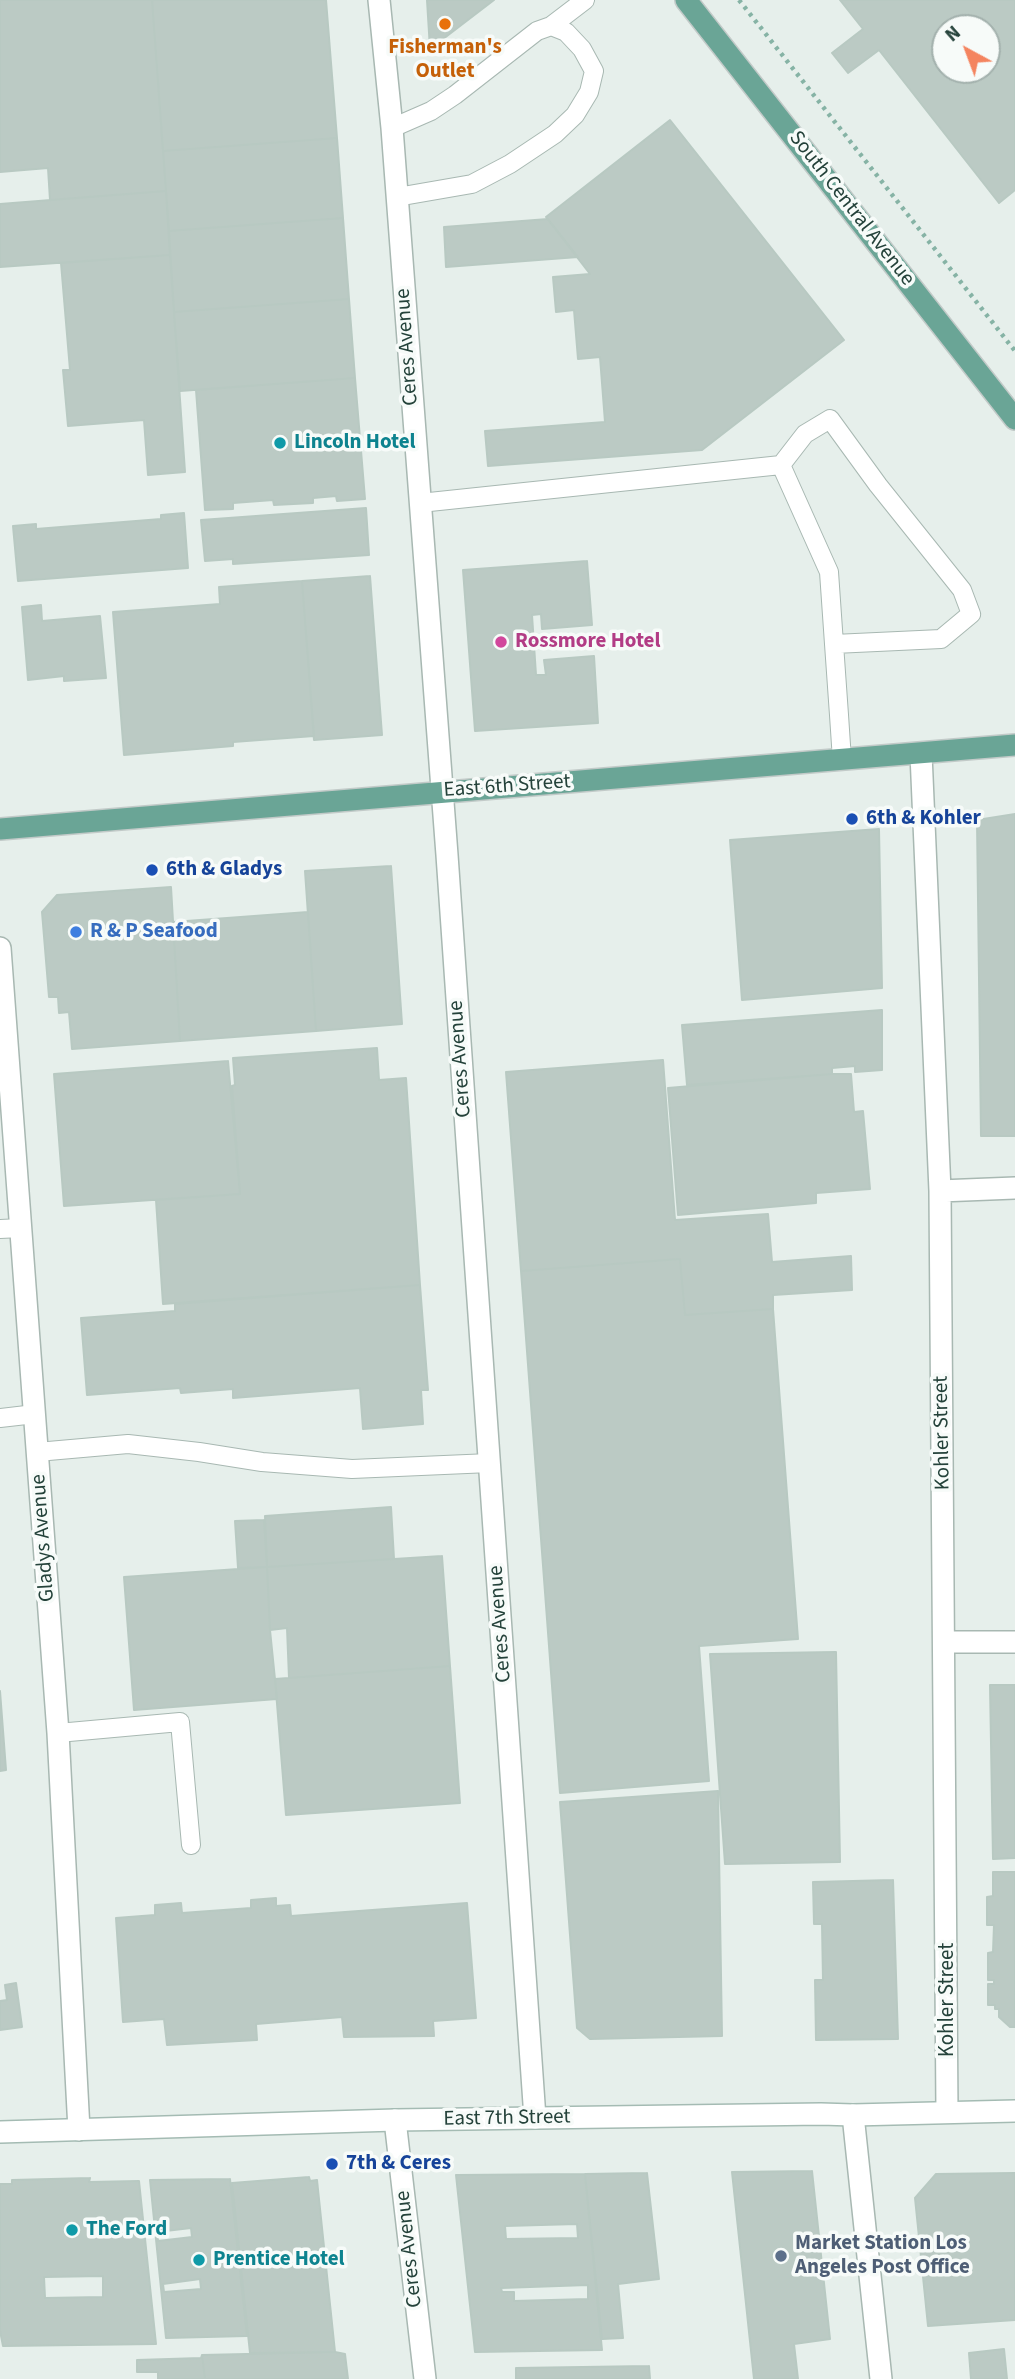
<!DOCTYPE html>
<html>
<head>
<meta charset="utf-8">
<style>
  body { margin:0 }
  #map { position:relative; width:1015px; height:2379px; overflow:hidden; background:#e6efeb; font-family:"Source Sans 3",sans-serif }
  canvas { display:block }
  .north { position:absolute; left:931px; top:14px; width:70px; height:70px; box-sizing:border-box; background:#f7fbf9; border:2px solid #a3b1ad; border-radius:50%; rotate:319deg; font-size:19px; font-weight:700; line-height:28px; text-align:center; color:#24423a }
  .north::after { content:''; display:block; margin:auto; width:24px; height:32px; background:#f4845f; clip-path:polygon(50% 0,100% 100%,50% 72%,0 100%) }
</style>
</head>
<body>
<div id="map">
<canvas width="1015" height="2379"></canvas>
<div class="north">N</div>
</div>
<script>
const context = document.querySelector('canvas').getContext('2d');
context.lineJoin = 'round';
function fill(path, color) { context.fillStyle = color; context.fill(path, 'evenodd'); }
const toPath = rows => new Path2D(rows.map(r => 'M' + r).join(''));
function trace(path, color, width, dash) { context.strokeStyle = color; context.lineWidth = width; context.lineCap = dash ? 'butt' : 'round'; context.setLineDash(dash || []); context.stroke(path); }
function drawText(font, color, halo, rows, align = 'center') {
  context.font = font + ' "Source Sans 3",sans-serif'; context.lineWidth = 7; context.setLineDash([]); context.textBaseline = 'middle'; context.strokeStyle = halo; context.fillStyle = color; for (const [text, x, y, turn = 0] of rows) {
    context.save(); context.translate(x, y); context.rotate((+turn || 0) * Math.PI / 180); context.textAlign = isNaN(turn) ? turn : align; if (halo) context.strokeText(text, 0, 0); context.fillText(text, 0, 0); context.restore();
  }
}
const building = toPath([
  [0,0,152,0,166,191,50,200,48,168,0,172,0,0],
  [152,0,326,0,337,138,163,151,152,0],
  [427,0,494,0,430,49,427,0],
  [840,0,1015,0,1015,190,999,203,879,50,848,73,832,53,863,29,840,0],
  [945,28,987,28,987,70,945,70,945,28],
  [670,120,844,340,702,450,488,466,485,431,605,422,600,357,578,359,574,310,556,312,553,277,590,274,546,217,670,120],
  [337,138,343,218,169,231,163,151,337,138],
  [166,191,170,255,0,267,0,204,166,191],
  [343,218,349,299,174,312,169,231,343,218],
  [548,219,578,257,446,267,444,227,548,219],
  [170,255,185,472,148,475,144,420,68,426,63,370,70,370,61,263,170,255],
  [349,299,355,378,180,391,174,312,349,299],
  [355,378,365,499,337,501,336,496,313,498,313,503,274,505,273,500,233,503,233,509,205,510,196,390,355,378],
  [366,508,369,555,233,564,233,559,205,561,201,520,366,508],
  [184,513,188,568,18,581,13,526,36,524,36,529,161,519,161,515,184,513],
  [587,561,592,625,542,629,541,614,532,615,536,675,546,675,544,660,594,656,598,723,475,731,463,570,587,561],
  [370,576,382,735,314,740,302,581,370,576],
  [302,581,314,736,233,742,233,746,124,755,113,612,220,604,219,587,302,581],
  [41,605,42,621,100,616,106,678,64,681,64,676,28,680,22,607,41,605],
  [1015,814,1015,1136,981,1136,977,820,1015,814],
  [879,829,882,988,742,1000,730,840,879,829],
  [391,866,402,1024,316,1031,305,871,391,866],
  [171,887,180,1041,72,1049,69,1012,59,1013,58,997,49,997,42,912,57,895,171,887],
  [308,912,316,1031,180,1041,173,922,308,912],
  [882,1010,882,1070,855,1072,855,1066,832,1068,832,1074,687,1085,682,1025,882,1010],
  [377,1048,379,1080,406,1078,420,1285,163,1304,156,1200,240,1194,232,1086,235,1085,233,1058,377,1048],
  [663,1060,675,1220,768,1214,772,1262,851,1256,852,1290,773,1295,773,1309,685,1315,680,1259,521,1271,506,1072,663,1060],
  [228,1061,240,1194,64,1206,54,1074,228,1061],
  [832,1074,851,1074,854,1112,863,1111,870,1189,816,1193,816,1203,678,1215,668,1088,832,1074],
  [680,1259,685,1315,773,1309,798,1639,699,1646,709,1781,560,1793,521,1271,680,1259],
  [420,1285,428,1390,421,1390,423,1424,363,1429,360,1388,233,1398,233,1389,181,1393,180,1388,87,1395,81,1318,175,1311,175,1304,420,1285],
  [391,1507,394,1559,267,1567,265,1516,391,1507],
  [264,1520,267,1567,238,1568,235,1521,264,1520],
  [442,1556,450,1666,289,1678,287,1628,270,1630,267,1567,442,1556],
  [267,1567,270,1630,277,1699,134,1710,124,1577,267,1567],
  [836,1652,840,1862,725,1864,710,1654,836,1652],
  [450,1666,460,1803,286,1815,275,1679,450,1666],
  [990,1685,1015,1685,1015,1858,993,1859,990,1685],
  [0,1691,6,1770,0,1771,0,1691],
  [718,1791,722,2036,590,2039,577,2028,560,1802,718,1791],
  [993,1872,1015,1872,1015,2027,1010,2027,999,2017,999,2009,995,2009,995,2005,988,2005,988,1984,994,1984,994,1980,988,1980,988,1953,993,1952,994,1925,987,1925,987,1897,993,1896,993,1872],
  [893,1880,898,2039,816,2040,815,1980,823,1980,822,1924,814,1924,813,1882,893,1880],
  [276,1898,276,1906,290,1905,291,1916,467,1903,476,2018,433,2021,434,2036,344,2037,342,2017,256,2024,257,2040,167,2045,164,2019,123,2022,116,1918,155,1915,155,1905,181,1903,182,1913,251,1908,251,1900,276,1898],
  [16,1983,22,2027,0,2030,0,2001,7,2000,5,1985,16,1983],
  [812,2171,830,2339,794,2344,798,2379,754,2379,732,2172,812,2171],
  [647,2173,659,2279,618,2284,623,2338,602,2339,585,2174,647,2173],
  [1015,2173,1015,2320,928,2326,915,2198,936,2174,1015,2173],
  [585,2174,602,2350,475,2352,456,2175,585,2174],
  [577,2224,578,2238,506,2239,505,2226,577,2224],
  [588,2285,588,2299,514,2301,514,2292,502,2292,501,2288,588,2285],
  [309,2177,310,2181,317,2180,335,2352,250,2353,232,2183,309,2177],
  [90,2178,89,2182,139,2181,156,2344,3,2346,0,2331,0,2184,12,2184,12,2180,90,2178],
  [103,2276,103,2297,45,2298,44,2277,103,2276],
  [230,2179,247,2336,166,2338,150,2180,230,2179],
  [191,2228,192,2237,158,2241,157,2232,191,2228],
  [200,2279,201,2289,164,2292,163,2284,200,2279],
  [1004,2349,1007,2379,971,2379,969,2353,1004,2349],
  [335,2352,345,2354,348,2379,205,2379,202,2355,335,2352],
  [202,2355,205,2379,158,2379,158,2372,137,2372,137,2360,201,2358,202,2355],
  [649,2366,650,2379,516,2379,516,2368,649,2366]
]);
const path = toPath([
  [739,0,1015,351]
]);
const service = toPath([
  [551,26,585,0],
  [392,128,431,111,455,95,537,31,551,26,566,32,582,49,594,71,589,92,575,115,555,134,510,164,472,184,397,197],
  [420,503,781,465],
  [834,644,941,639,971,614,962,590,878,485,830,419,805,434,781,465,829,572,834,644,839,715,842,760],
  [0,1229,21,1228],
  [0,1418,35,1414],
  [37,1452,128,1444,199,1452,262,1462,352,1469,490,1463],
  [58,1733,180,1722,191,1845]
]);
const minor = toPath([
  [379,0,392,128,447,855,535,2118],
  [921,754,940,1191,947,2112],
  [0,948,58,1733,79,2130],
  [940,1191,1015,1188],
  [945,1642,1015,1642],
  [853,2115,881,2379],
  [395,2120,425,2379]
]);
const secondary = toPath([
  [0,2132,395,2120,821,2114,853,2115,1015,2111]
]);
const primary = toPath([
  [686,0,1015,419],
  [0,829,1015,745]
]);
const markers = [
  [445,24,7,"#e8710a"],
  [280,443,7,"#0f9aa8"],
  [501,642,7,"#d1479c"],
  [852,819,7,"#1a4fb4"],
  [152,870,7,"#1a4fb4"],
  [76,932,7,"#3f7fe0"],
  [332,2164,7,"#1a4fb4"],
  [72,2230,7,"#0f9aa8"],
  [781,2256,7,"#5c6f8a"],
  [199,2260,7,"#0f9aa8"]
];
const foodNames = [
  ["Fisherman's",445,48],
  ["Outlet",445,72]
];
const streetNames = [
  ["South Central Avenue",851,209,52],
  ["Ceres Avenue",408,347,-94],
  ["East 6th Street",507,787,-4],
  ["Ceres Avenue",461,1059,-94],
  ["Kohler Street",943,1433,-91],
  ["Gladys Avenue",44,1538,-94],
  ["Ceres Avenue",501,1624,-94],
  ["Kohler Street",948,2000,-90],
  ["East 7th Street",507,2119,-1],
  ["Ceres Avenue",410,2249,-96]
];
const cultureNames = [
  ["Lincoln Hotel",294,443],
  ["The Ford",86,2230],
  ["Prentice Hotel",213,2260]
];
const hotelNames = [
  ["Rossmore Hotel",515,642]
];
const transitNames = [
  ["6th & Kohler",866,819],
  ["6th & Gladys",166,870],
  ["7th & Ceres",346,2164]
];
const shopNames = [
  ["R & P Seafood",90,932]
];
const serviceNames = [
  ["Market Station Los",795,2244],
  ["Angeles Post Office",795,2268]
];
fill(building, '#bbcac4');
trace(building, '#b8c9c2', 2);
trace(service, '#a8b8b2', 20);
trace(minor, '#a8b8b2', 24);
trace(secondary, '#a4bbb3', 24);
trace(primary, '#c2cac8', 24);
trace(path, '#86b3a5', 4.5, [3.5, 5]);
trace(service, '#fff', 18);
trace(minor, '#fff', 21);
trace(secondary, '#fff', 21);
trace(primary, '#6aa596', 21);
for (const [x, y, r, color] of markers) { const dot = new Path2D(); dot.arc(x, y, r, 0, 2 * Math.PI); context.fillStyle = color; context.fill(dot); trace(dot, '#f7fbf9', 2.5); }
drawText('bold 21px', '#c56008', '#f7fbf9', foodNames);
drawText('21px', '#24423a', '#f7fbf9', streetNames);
drawText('bold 21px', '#0d838f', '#f7fbf9', cultureNames, 'left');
drawText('bold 21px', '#b23c85', '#f7fbf9', hotelNames, 'left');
drawText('bold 21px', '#164399', '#f7fbf9', transitNames, 'left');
drawText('bold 21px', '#366cbe', '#f7fbf9', shopNames, 'left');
drawText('bold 21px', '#4e5e75', '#f7fbf9', serviceNames, 'left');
</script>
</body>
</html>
